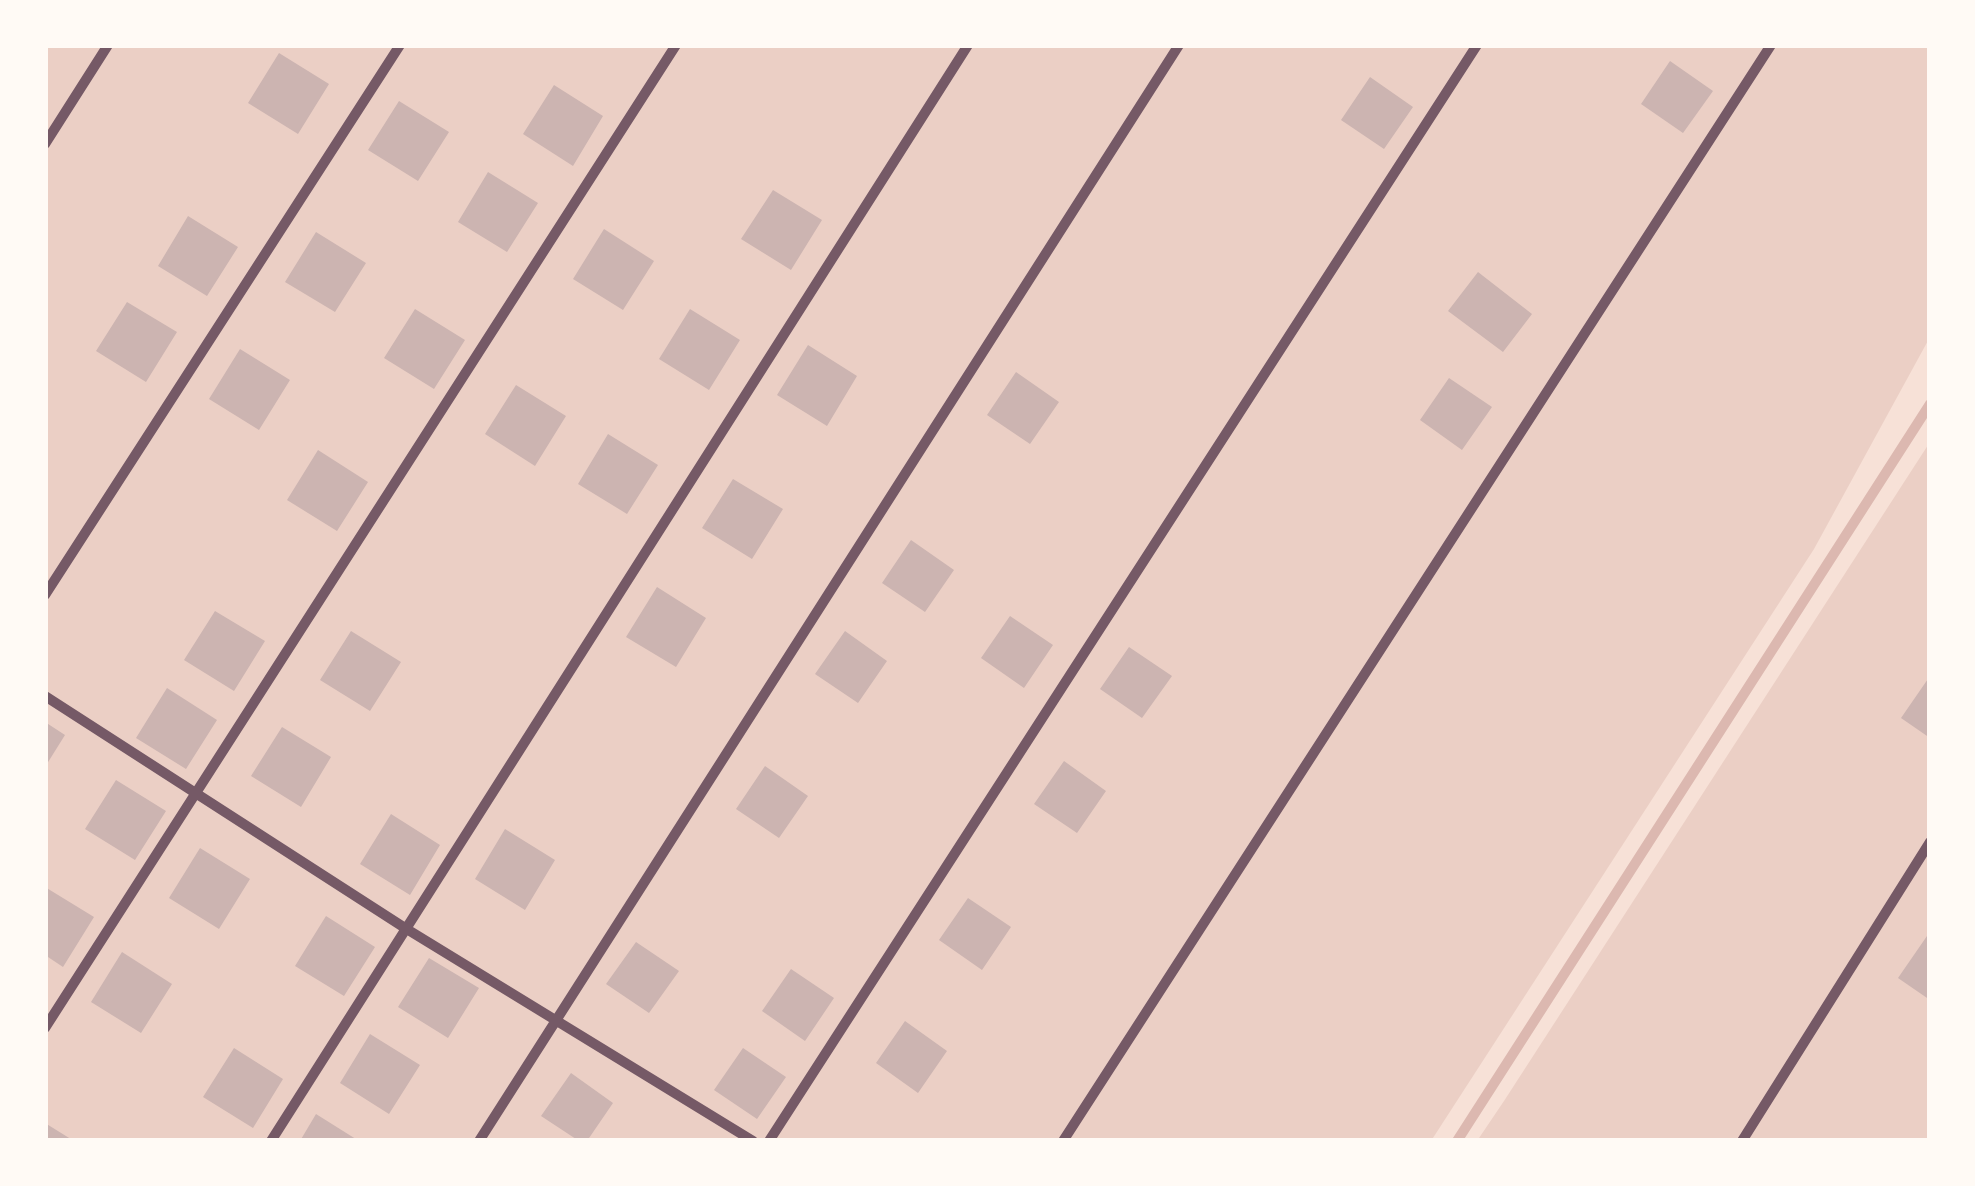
<!DOCTYPE html>
<html>
<head>
<meta charset="utf-8">
<style>
  body { margin:0 }
  #map { position:relative; width:1975px; height:1186px; overflow:hidden; background:#f7e1d7; font-family:"Fira Sans Condensed",sans-serif }
  canvas { display:block }
  .frame { position:absolute; inset:0; border:48px solid #fffaf5; pointer-events:none }
</style>
</head>
<body>
<div id="map">
<canvas width="1975" height="1186"></canvas>
<div class="frame"></div>
</div>
<script>
const context = document.querySelector('canvas').getContext('2d');
context.lineJoin = 'round';
function fill(path, color) { context.fillStyle = color; context.fill(path, 'evenodd'); }
const toPath = rows => new Path2D(rows.map(r => 'M' + r).join(''));
function trace(path, color, width, dash) { context.strokeStyle = color; context.lineWidth = width; context.lineCap = dash ? 'butt' : 'round'; context.setLineDash(dash || []); context.stroke(path); }
const green = toPath([
  [45,45,1930,45,1930,337,1814,549,1431,1141,45,1141],
  [1930,442,1930,1141,1477,1141,1504,1101]
]);
const stream = toPath([
  [1457,1141,1930,404]
]);
const building = toPath([
  [279,53,329,84,298,134,248,103],
  [1670,61,1713,91,1683,133,1641,104],
  [1370,77,1413,107,1384,149,1341,120],
  [554,85,603,116,573,166,523,134],
  [399,101,449,132,418,181,368,150],
  [488,172,538,203,507,252,458,222],
  [773,190,822,220,791,270,741,239],
  [188,216,238,247,207,296,158,266],
  [604,229,654,261,623,310,573,279],
  [316,232,366,263,335,312,285,282],
  [1478,272,1532,314,1503,352,1448,311],
  [127,302,177,332,146,382,96,351],
  [415,309,465,340,434,389,384,358],
  [690,309,740,340,709,390,659,359],
  [808,345,857,376,827,426,777,395],
  [240,349,290,380,259,430,209,399],
  [1016,372,1059,402,1030,444,987,415],
  [1449,378,1492,407,1462,450,1420,420],
  [516,385,566,416,535,466,485,434],
  [608,434,658,465,627,514,578,484],
  [318,450,368,482,337,531,287,500],
  [733,479,783,509,752,559,702,528],
  [911,540,954,570,925,612,882,583],
  [657,587,706,618,676,667,626,637],
  [215,611,265,641,234,691,184,660],
  [1010,616,1053,645,1024,688,981,658],
  [351,631,401,662,370,711,320,680],
  [845,631,887,661,858,703,815,674],
  [1129,647,1172,676,1142,718,1100,689],
  [1930,676,1930,738,1901,718],
  [167,688,217,720,186,769,136,738],
  [45,722,65,735,45,767],
  [282,727,331,757,301,807,251,776],
  [1064,761,1106,791,1077,833,1034,804],
  [765,766,808,796,779,838,736,809],
  [116,780,166,811,135,860,85,829],
  [391,814,440,845,410,895,360,864],
  [505,829,555,860,525,910,475,879],
  [200,848,250,879,219,929,169,898],
  [45,887,94,917,63,967,45,955],
  [968,898,1011,927,982,970,939,940],
  [326,916,375,947,344,996,295,966],
  [1927,936,1930,938,1930,1000,1898,978],
  [636,942,679,971,649,1013,606,984],
  [122,952,172,984,141,1033,91,1002],
  [429,958,479,988,448,1038,398,1007],
  [791,969,834,998,805,1041,762,1011],
  [905,1021,947,1051,918,1093,876,1063],
  [370,1034,420,1065,389,1114,340,1083],
  [234,1048,283,1079,253,1128,203,1097],
  [743,1048,786,1077,757,1119,714,1090],
  [571,1073,613,1103,587,1141,579,1141,541,1116],
  [316,1114,359,1141,300,1141],
  [45,1123,74,1141,45,1141]
]);
const minor = toPath([
  [45,144,108,45],
  [45,595,400,45],
  [45,696,405,928,753,1141],
  [45,1028,676,45],
  [271,1141,968,45],
  [479,1141,1179,45],
  [769,1141,1477,45],
  [1063,1141,1771,45],
  [1742,1141,1930,842]
]);
fill(green, '#ebcfc5');
trace(stream, '#dcb8b0', 10);
fill(building, '#ccb4b1');
trace(minor, '#755966', 10);
</script>
</body>
</html>
